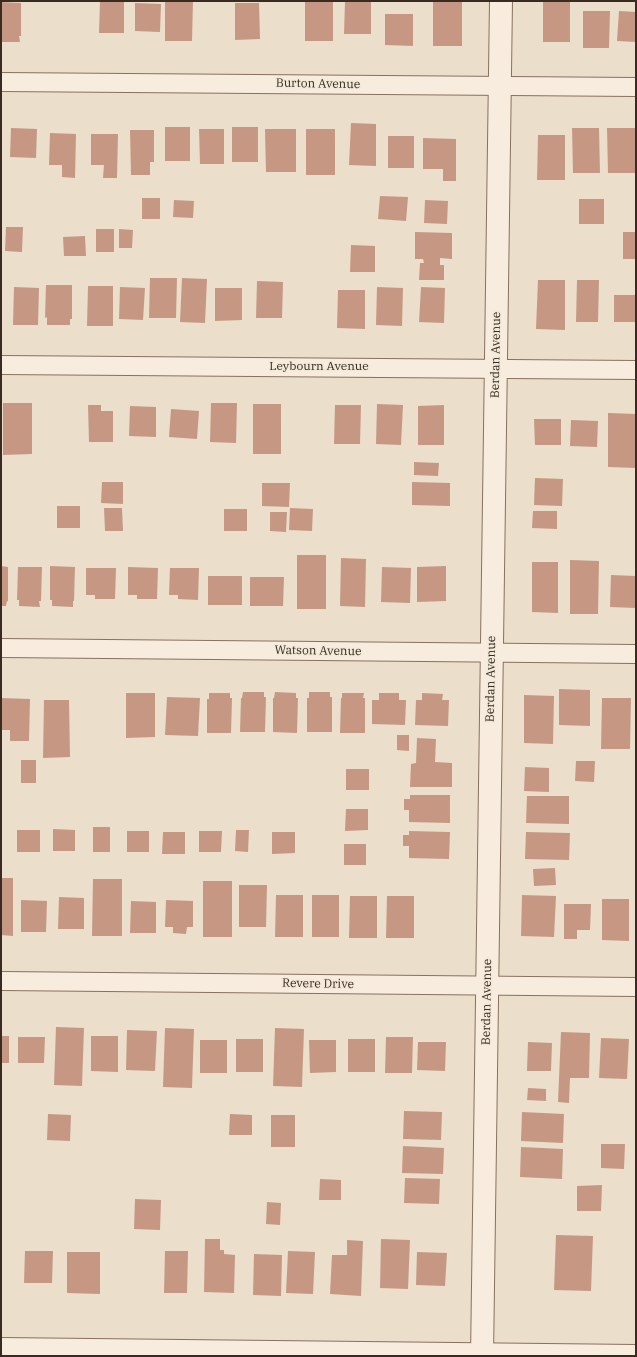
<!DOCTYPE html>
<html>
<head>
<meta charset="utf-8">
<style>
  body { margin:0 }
  #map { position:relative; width:637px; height:1357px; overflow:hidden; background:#ebdeca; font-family:"IBM Plex Serif",serif }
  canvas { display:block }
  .frame { position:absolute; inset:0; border:2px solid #392b22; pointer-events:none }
</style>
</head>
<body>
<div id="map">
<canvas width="637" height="1357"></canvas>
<div class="frame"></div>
</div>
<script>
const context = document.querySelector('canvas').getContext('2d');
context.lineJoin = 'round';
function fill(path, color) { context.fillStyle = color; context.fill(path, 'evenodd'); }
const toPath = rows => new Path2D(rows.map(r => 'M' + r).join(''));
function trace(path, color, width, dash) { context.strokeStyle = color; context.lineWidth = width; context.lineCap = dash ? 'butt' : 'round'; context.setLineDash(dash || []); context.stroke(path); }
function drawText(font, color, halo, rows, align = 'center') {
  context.font = font + ' "IBM Plex Serif",serif'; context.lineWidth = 3; context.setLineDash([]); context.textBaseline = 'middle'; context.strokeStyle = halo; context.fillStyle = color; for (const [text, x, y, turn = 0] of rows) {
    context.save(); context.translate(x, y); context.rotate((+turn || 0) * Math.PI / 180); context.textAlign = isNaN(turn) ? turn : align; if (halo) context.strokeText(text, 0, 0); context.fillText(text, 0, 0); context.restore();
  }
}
const building = toPath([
  [100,1,124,1,124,33,99,33],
  [165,1,193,1,192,41,165,41],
  [305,1,333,1,333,41,305,41],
  [433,1,462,1,462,46,433,46],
  [543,1,570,1,570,42,543,42],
  [1,2,21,3,21,36,19,36,20,42,1,42],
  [345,2,371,2,371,34,344,34],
  [135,3,161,4,160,32,135,31],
  [235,3,259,3,260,39,235,40],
  [583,11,610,11,609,48,583,48],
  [619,11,636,12,636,42,617,41],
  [385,14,413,14,413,46,385,45],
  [351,123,376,124,376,166,349,165],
  [165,127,190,127,190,161,165,161],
  [232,127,258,127,258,162,232,162],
  [11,128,37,129,36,158,10,157],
  [572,128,599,128,600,173,573,173],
  [607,128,635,128,635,173,608,173],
  [199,129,224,129,224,164,200,164],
  [265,129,296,129,296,172,266,172],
  [306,129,335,129,335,175,306,175],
  [130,130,154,130,154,162,150,162,150,175,131,175],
  [50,133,76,134,75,178,62,177,62,165,49,165],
  [91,134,118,134,117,178,103,178,104,165,91,165],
  [538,135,565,135,565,180,537,180],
  [388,136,414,136,414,168,388,168],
  [423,138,456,139,456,181,443,181,443,169,423,169],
  [380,196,408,197,406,221,378,219],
  [142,198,160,198,160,219,142,219],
  [579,199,604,199,604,224,579,224],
  [174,200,194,201,193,218,173,217],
  [425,200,448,201,447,224,424,223],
  [6,227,23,227,22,252,5,251],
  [96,229,114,229,114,252,96,252],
  [119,229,133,230,132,248,119,248],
  [415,232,452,233,452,259,440,258,440,265,444,265,444,280,419,280,420,263,424,263,423,259,415,259],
  [623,232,636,232,636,259,623,259],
  [85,236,86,256,64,256,63,237],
  [351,245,375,246,375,272,350,272],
  [150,278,177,278,176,318,149,318],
  [182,278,207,279,205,323,180,322],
  [538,280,565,280,565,330,536,329],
  [577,280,599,280,598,322,576,322],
  [257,281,283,282,282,318,256,318],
  [46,285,72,285,72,319,70,319,70,325,47,325,47,317,45,318],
  [88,286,113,286,113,326,87,326],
  [14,287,39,288,38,325,13,325],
  [120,287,145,288,143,320,119,319],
  [377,287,403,288,402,326,376,325],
  [421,287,445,288,444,323,419,322],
  [215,288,242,288,242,320,215,321],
  [338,290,365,290,365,329,337,328],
  [614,295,636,295,636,322,614,322],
  [3,403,32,403,32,454,3,455],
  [211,403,237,403,236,443,210,442],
  [253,404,281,404,281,454,253,454],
  [377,404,403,405,401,445,376,444],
  [88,405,101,405,101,411,113,411,113,442,89,442],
  [335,405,361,405,360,444,334,444],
  [444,405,444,445,418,445,418,406],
  [130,406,156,407,156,437,129,436],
  [171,409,199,411,197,439,169,437],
  [608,413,636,414,636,468,608,467],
  [534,419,561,419,561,445,535,445],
  [571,420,598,421,597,447,570,446],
  [414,462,439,463,438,476,414,475],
  [535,478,563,479,562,506,534,505],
  [102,482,123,482,123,504,101,503],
  [412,482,450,483,450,506,412,505],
  [262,483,290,483,289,507,262,506],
  [57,506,80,506,80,528,57,528],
  [104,508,122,508,123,531,105,531],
  [290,508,313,509,312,531,289,530],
  [224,509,247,509,247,531,224,531],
  [533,511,557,511,557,529,532,528],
  [270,512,287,512,286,532,270,531],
  [297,555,326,555,326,609,297,609],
  [341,558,366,559,365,607,340,606],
  [570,560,599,561,598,614,570,614],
  [532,562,558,562,558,613,532,612],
  [1,566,8,567,8,601,7,601,6,606,1,606],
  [50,566,75,567,74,601,73,601,73,607,52,606,52,600,50,600],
  [446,566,446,601,417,602,417,567],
  [18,567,42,567,41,601,39,601,40,607,19,606,19,600,17,600],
  [128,567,158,568,157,599,137,599,137,595,128,595],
  [382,567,411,568,410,603,381,602],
  [86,568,116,568,115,599,95,599,95,595,86,595],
  [170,568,199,568,198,600,178,599,178,595,169,595],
  [611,575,636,576,636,608,610,607],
  [208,576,242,576,242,605,208,605],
  [250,577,284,577,283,606,250,606],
  [559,689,590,690,590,726,559,725],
  [243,692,264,692,264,697,266,697,265,732,240,732,241,698,242,698],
  [275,692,296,693,296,698,298,698,297,733,273,732,273,698,274,698],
  [309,692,330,692,330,697,332,697,332,732,307,732,307,698,309,698],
  [126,693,155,693,155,737,126,738],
  [209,693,230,693,230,698,232,698,231,733,207,733,207,699,209,699],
  [342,693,364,693,363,698,365,698,365,733,340,733,341,698,342,698],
  [379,693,399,693,399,700,406,700,405,725,372,724,372,700,379,700],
  [422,693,443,694,442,700,449,700,448,726,415,725,416,700,422,700],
  [524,695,554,696,553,744,524,743],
  [167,697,200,698,198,736,165,735],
  [1,698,30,699,29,741,10,741,10,730,1,730],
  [602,698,631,698,630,749,601,749],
  [44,700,69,700,70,757,43,758],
  [397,735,409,735,409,751,397,750],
  [417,738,436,739,435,762,452,763,452,787,410,787,411,764,416,763],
  [21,760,36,760,36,783,21,783],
  [576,761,595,761,594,782,575,781],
  [525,767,549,768,549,792,524,791],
  [346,769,369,769,369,790,346,790],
  [410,795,450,795,450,823,409,822,409,810,404,810,404,799,410,799],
  [527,796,569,796,569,824,526,823],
  [346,809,368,809,368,830,345,831],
  [93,827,110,827,110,852,93,852],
  [53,829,75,830,75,851,53,851],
  [17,830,40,830,40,852,17,852],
  [236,830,249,830,248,852,235,851],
  [127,831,149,831,149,852,127,852],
  [199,831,222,831,221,852,199,852],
  [409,831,450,832,449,859,409,858,409,846,403,846,403,835,409,835],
  [163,832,185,832,185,854,162,854],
  [272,832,295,832,295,853,272,854],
  [526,832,570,833,569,860,525,859],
  [344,844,366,844,366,865,344,865],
  [555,868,556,885,534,886,533,869],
  [1,878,13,878,13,936,1,935],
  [93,879,122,879,122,936,92,936],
  [203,881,232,881,232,937,203,937],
  [239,885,267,885,266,927,239,927],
  [276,895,303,895,303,937,275,937],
  [312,895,339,895,339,937,312,937],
  [522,895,556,896,554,937,521,936],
  [350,896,377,896,377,938,349,938],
  [387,896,414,896,414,938,386,938],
  [59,897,84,898,84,929,58,929],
  [602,899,629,899,629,941,602,940],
  [21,900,47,901,46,932,21,932],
  [166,900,193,901,193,927,187,927,186,934,173,933,173,927,165,927],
  [131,901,156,902,156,933,130,933],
  [564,904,591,904,590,930,577,930,577,939,564,939],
  [56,1027,84,1028,82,1086,54,1085],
  [165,1028,194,1029,192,1088,163,1087],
  [275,1028,304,1029,302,1087,273,1086],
  [127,1030,157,1031,155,1071,126,1070],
  [561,1032,590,1033,589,1078,570,1078,569,1103,558,1102],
  [1,1036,9,1036,9,1063,1,1063],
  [91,1036,118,1036,118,1072,91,1071],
  [18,1037,45,1037,44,1063,18,1063],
  [386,1037,413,1037,412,1073,385,1073],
  [601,1038,629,1039,627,1079,599,1078],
  [236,1039,263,1039,263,1072,236,1072],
  [348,1039,375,1039,375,1072,348,1072],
  [200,1040,227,1040,227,1073,200,1073],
  [309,1040,336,1040,336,1072,310,1073],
  [418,1042,446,1042,445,1071,417,1070],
  [528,1042,552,1043,551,1071,527,1071],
  [528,1088,546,1089,546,1101,527,1100],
  [404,1111,442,1112,441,1140,403,1139],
  [522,1112,564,1114,563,1143,521,1141],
  [48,1114,71,1115,70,1141,47,1140],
  [230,1114,252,1115,252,1135,229,1135],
  [271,1115,295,1115,295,1147,271,1147],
  [601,1144,625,1144,624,1169,601,1168],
  [403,1146,444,1148,443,1174,402,1173],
  [521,1147,563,1149,562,1179,520,1177],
  [405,1178,440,1179,439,1204,404,1203],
  [320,1179,341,1180,341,1200,319,1200],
  [602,1185,601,1211,577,1211,577,1186],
  [135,1199,161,1200,160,1230,134,1229],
  [267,1202,281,1203,280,1225,266,1224],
  [556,1235,593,1236,591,1291,554,1290],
  [205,1239,220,1239,220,1250,224,1250,224,1254,235,1255,234,1293,204,1292],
  [381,1239,410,1240,408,1289,380,1288],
  [347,1240,363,1241,361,1296,330,1294,332,1255,347,1255],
  [25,1251,53,1251,52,1283,24,1283],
  [165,1251,188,1251,187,1293,164,1293],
  [288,1251,315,1252,313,1294,286,1293],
  [67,1252,100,1252,100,1294,67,1293],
  [417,1252,447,1253,445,1286,416,1285],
  [254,1254,282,1255,281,1296,253,1295]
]);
const minor = toPath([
  [1,82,636,87],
  [1,365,636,370],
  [1,648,636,654],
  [1,981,636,987],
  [1,1347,636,1354]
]);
const tertiary = toPath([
  [482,1356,501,1]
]);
const streetNames = [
  ["Burton Avenue",318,84,1],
  ["Berdan Avenue",496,355,-89],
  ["Leybourn Avenue",319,367],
  ["Watson Avenue",318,651,1],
  ["Berdan Avenue",491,679,-89],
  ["Revere Drive",318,984,1],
  ["Berdan Avenue",487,1002,-89]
];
fill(building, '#c69884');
trace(minor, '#877160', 20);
trace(tertiary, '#877160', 24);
trace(minor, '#f7ecdd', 18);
trace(tertiary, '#f7ecdd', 22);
drawText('12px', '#392b22', '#f3e9d9', streetNames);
</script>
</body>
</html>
